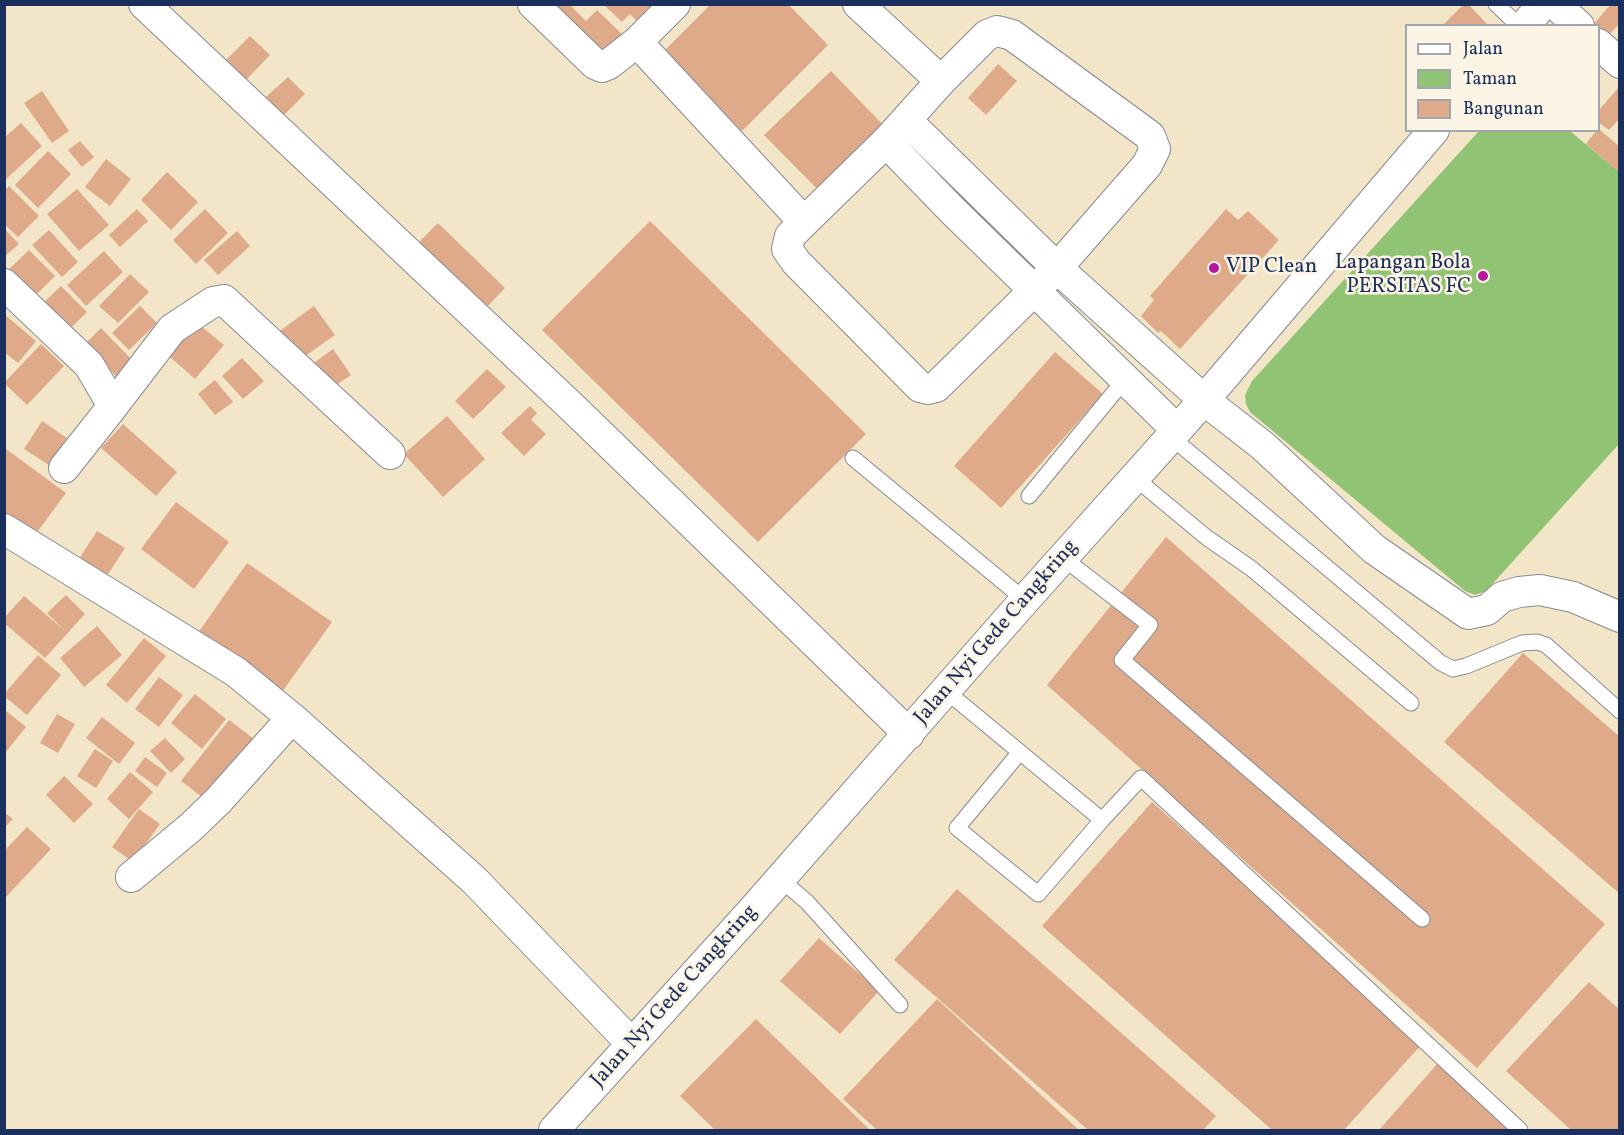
<!DOCTYPE html>
<html>
<head>
<meta charset="utf-8">
<style>
  body { margin:0 }
  #map { position:relative; width:1624px; height:1135px; overflow:hidden; background:#f3e5c8; font-family:Vollkorn,serif }
  canvas { display:block }
  .frame { position:absolute; inset:0; border:6px solid #1b2f5e; pointer-events:none }
  .legend { position:absolute; left:1405px; top:24px; width:195px; height:108px; box-sizing:border-box; background:#fcf5e5; border:2px solid #a2a6af; margin:0; padding:8px 10px; list-style:none; font-size:18px; color:#1b2f5e }
  .legend li { display:flex; align-items:center; gap:12px; height:30px }
  .legend b { width:30px; border:2px solid #a2a6af }
</style>
</head>
<body>
<div id="map">
<canvas width="1624" height="1135"></canvas>
<div class="frame"></div>
<ul class="legend">
<li><b style="height:8px;background:#fff"></b>Jalan</li>
<li><b style="height:16px;background:#91c374"></b>Taman</li>
<li><b style="height:16px;background:#dfaa89"></b>Bangunan</li>
</ul>
</div>
<script>
const context = document.querySelector('canvas').getContext('2d');
context.lineJoin = 'round';
function fill(path, color) { context.fillStyle = color; context.fill(path, 'evenodd'); }
const toPath = rows => new Path2D(rows.map(r => 'M' + r).join(''));
function trace(path, color, width, dash) { context.strokeStyle = color; context.lineWidth = width; context.lineCap = dash ? 'butt' : 'round'; context.setLineDash(dash || []); context.stroke(path); }
function drawText(font, color, halo, rows, align = 'center') {
  context.font = font + ' Vollkorn,serif'; context.lineWidth = 5; context.setLineDash([]); context.textBaseline = 'middle'; context.strokeStyle = halo; context.fillStyle = color; for (const [text, x, y, turn = 0] of rows) {
    context.save(); context.translate(x, y); context.rotate((+turn || 0) * Math.PI / 180); context.textAlign = isNaN(turn) ? turn : align; if (halo) context.strokeText(text, 0, 0); context.fillText(text, 0, 0); context.restore();
  }
}
const green = toPath([
  [1479,131,1570,131,1619,172,1619,444,1486,591,1475,595,1465,591,1250,412,1246,404,1245,395,1252,381]
]);
const building = toPath([
  [543,4,572,4,571,6,586,21,597,10,622,34,610,46,603,65],
  [711,4,788,4,828,45,742,131,663,52],
  [1464,4,1468,4,1487,24,1442,26],
  [1611,4,1620,4,1620,23,1605,39,1598,34,1598,26,1592,26],
  [604,5,649,5,655,10,641,25,630,14,622,22],
  [250,36,270,55,242,84,222,64],
  [998,64,1017,81,986,115,968,98],
  [831,71,888,130,822,194,764,135],
  [288,77,305,94,284,115,266,97],
  [1620,86,1620,118,1609,130,1598,122,1598,111],
  [42,91,69,131,52,143,24,103],
  [21,123,42,146,4,181,4,138],
  [1597,130,1600,130,1620,147,1620,173,1586,144],
  [80,141,94,157,82,167,68,150],
  [48,151,71,174,38,208,15,185],
  [106,159,131,179,110,206,85,187],
  [167,172,198,202,171,230,141,200],
  [9,186,39,216,18,237,4,224,4,191],
  [77,189,109,225,79,251,47,214],
  [137,209,148,221,120,247,109,235],
  [205,209,228,233,196,264,173,240],
  [1226,209,1238,220,1248,211,1279,240,1180,349,1161,331,1158,333,1141,316,1154,300,1150,296],
  [650,221,866,434,758,542,542,330],
  [438,223,505,288,485,309,418,243],
  [4,228,19,244,4,257],
  [49,230,78,262,62,277,32,245],
  [237,231,250,246,218,275,204,260],
  [29,250,55,276,30,301,4,274],
  [104,251,123,272,86,306,67,285],
  [130,274,149,292,118,323,99,306],
  [61,286,87,312,67,332,41,305],
  [140,306,157,323,129,350,112,333],
  [314,306,335,335,298,361,277,333],
  [4,314,36,341,18,363,4,352],
  [196,322,224,345,195,379,168,355],
  [101,328,134,362,118,378,85,344],
  [41,344,64,366,27,405,4,383],
  [333,349,351,375,326,392,308,367],
  [1055,352,1103,394,1001,508,954,466],
  [242,358,264,381,243,399,222,376],
  [487,369,506,387,473,419,455,401],
  [215,380,233,402,215,415,198,394],
  [530,406,537,413,531,420,546,434,524,456,501,433],
  [447,416,485,459,443,497,404,454],
  [42,421,67,438,49,465,24,449],
  [123,424,177,472,156,496,101,448],
  [6,449,66,493,32,539,4,519],
  [176,502,229,542,194,589,141,549],
  [97,531,125,548,103,582,75,565],
  [1166,537,1605,924,1477,1068,1047,685],
  [247,563,332,622,277,699,193,640],
  [66,595,85,614,45,658,4,623,4,618,24,596,64,630,47,613],
  [97,626,122,655,84,687,60,658],
  [144,638,166,656,127,703,106,685],
  [1523,653,1620,737,1620,894,1444,742],
  [38,655,61,675,27,715,4,696,4,694],
  [159,677,183,695,159,727,135,709],
  [195,694,226,719,202,749,171,723],
  [5,710,26,727,5,753],
  [57,714,75,724,58,753,40,743],
  [102,717,135,743,119,764,86,738],
  [229,720,254,739,206,800,181,781],
  [165,738,185,759,171,773,150,751],
  [95,749,113,761,96,788,77,776],
  [145,757,167,773,157,787,135,771],
  [130,772,153,792,129,819,107,799],
  [64,776,93,804,74,823,46,795],
  [1152,802,1423,1043,1344,1130,1272,1130,1042,926],
  [139,809,160,824,133,862,112,847],
  [4,812,13,819,4,828],
  [27,827,51,849,4,899,4,851],
  [957,889,1216,1116,1203,1130,1088,1130,894,960],
  [819,938,879,991,840,1034,780,981],
  [1589,982,1620,1010,1620,1130,1571,1130,1506,1071],
  [937,999,1079,1130,877,1130,843,1099],
  [756,1019,870,1130,715,1130,680,1096],
  [1438,1063,1515,1130,1379,1130]
]);
const lane = toPath([
  [1496,4,1519,26],
  [1171,437,1441,663,1453,669,1466,666,1522,643,1537,642,1546,645,1620,711],
  [853,458,1025,600],
  [1135,478,1206,537,1252,569,1411,703],
  [1029,496,1126,378],
  [1063,558,1150,625,1122,660,1422,919],
  [946,691,1102,820,1038,894,957,828,1020,752],
  [1102,820,1141,778,1520,1130],
  [780,879,807,902,900,1005]
]);
const street = toPath([
  [144,4,575,410,909,734],
  [533,4,595,64,602,67,609,64,637,42,675,4],
  [858,4,941,81],
  [1555,4,1579,26],
  [1524,26,1543,4],
  [637,42,804,222,886,142,941,81,987,35,997,31,1012,35,1150,136,1155,149,1147,165,1057,268,936,387,928,389,920,387,796,262,787,249,790,236,804,222],
  [1598,44,1620,63],
  [906,120,1057,268,1204,400,1263,446,1374,549,1468,614,1487,610,1502,597,1519,592,1540,590,1573,597,1620,617],
  [886,142,952,210,1177,430],
  [4,284,89,365,113,406,64,468],
  [113,406,172,329,213,302,224,300,390,454],
  [4,529,236,672,292,718,474,880,632,1044],
  [131,877,191,827,218,801,292,718],
  [554,1130,751,912,1025,600,1204,400,1434,130]
]);
const markers = [
  [1214,268,6,"#b5179e"],
  [1483,276,6,"#b5179e"]
];
const poiNames = [
  ["Lapangan Bola",1471,264],
  ["PERSITAS FC",1471,288],
  ["VIP Clean",1226,268,"left"]
];
const streetNames = [
  ["Jalan Nyi Gede Cangkring",997,633,-49],
  ["Jalan Nyi Gede Cangkring",675,997,-48]
];
fill(green, '#91c374');
fill(building, '#dfaa89');
trace(lane, '#878a93', 17);
trace(street, '#878a93', 32);
trace(lane, '#fff', 15);
trace(street, '#fff', 30);
for (const [x, y, r, color] of markers) { const dot = new Path2D(); dot.arc(x, y, r, 0, 2 * Math.PI); context.fillStyle = color; context.fill(dot); trace(dot, '#fcf5e5', 2); }
drawText('21px', '#1b2f5e', '#fcf5e5', poiNames, 'right');
drawText('21px', '#1b2f5e', '#fcf5e5', streetNames);
</script>
</body>
</html>
